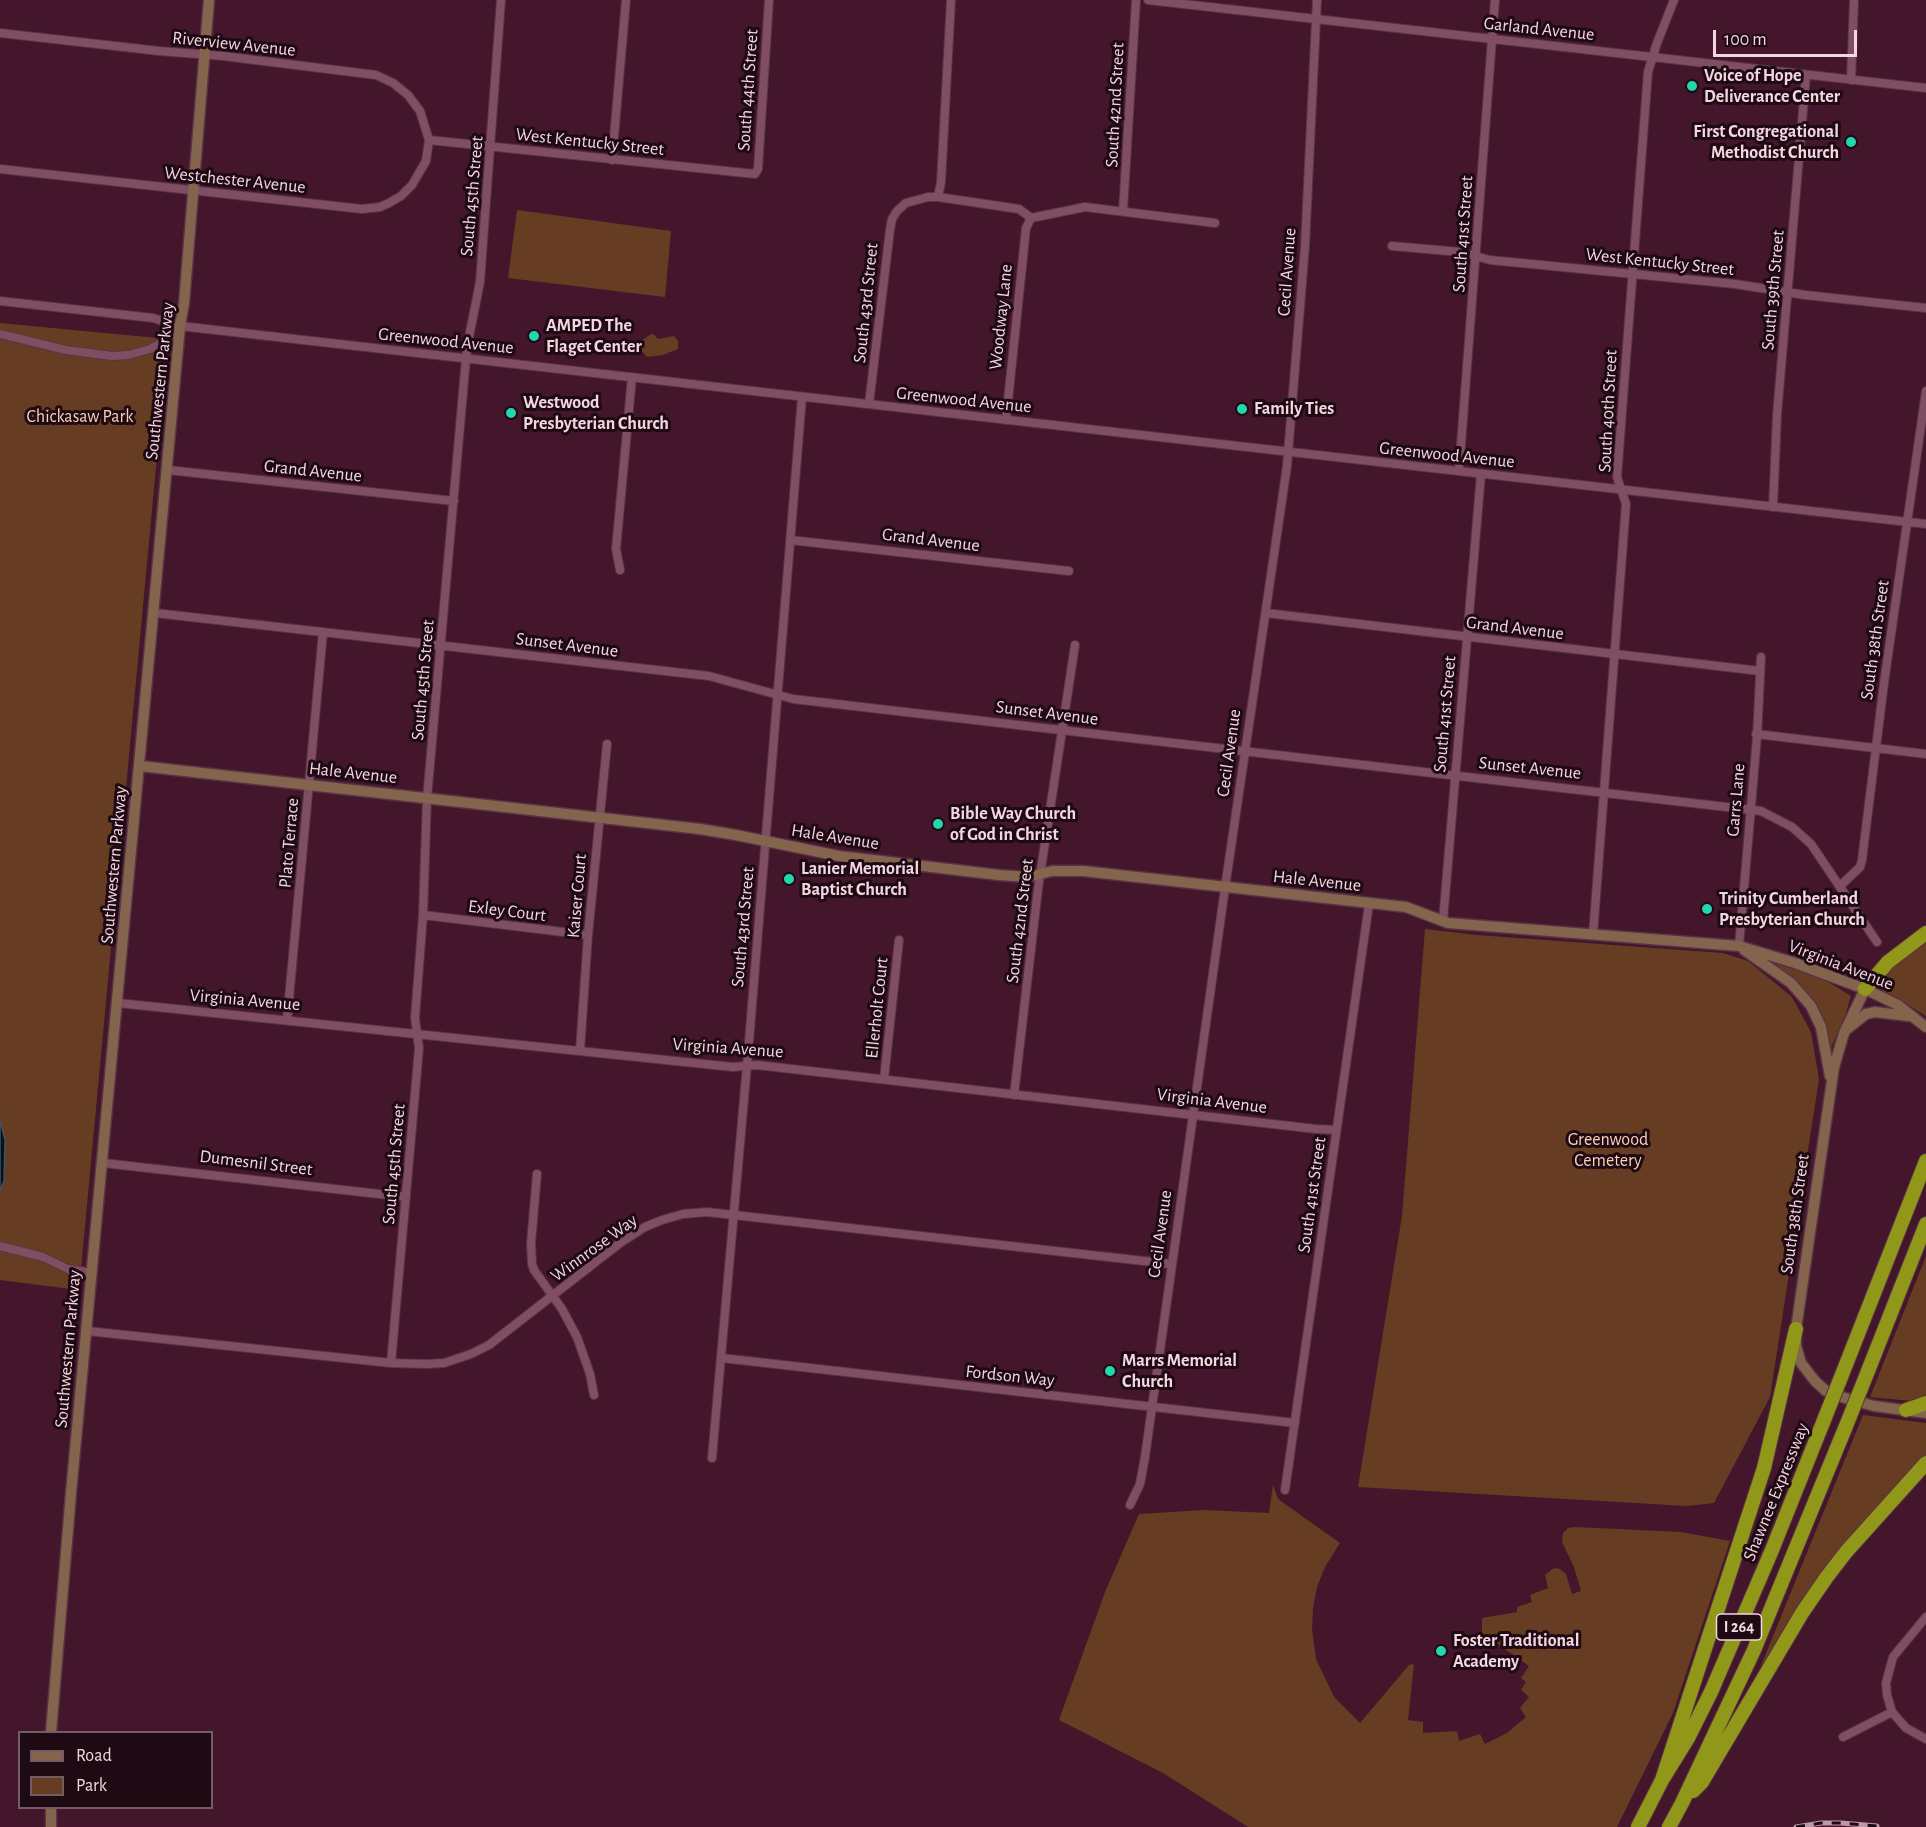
<!DOCTYPE html>
<html>
<head>
<meta charset="utf-8">
<style>
  body { margin:0 }
  #map { position:relative; width:1926px; height:1827px; overflow:hidden; background:#43162c; font-family:"Alegreya Sans",sans-serif }
  canvas { display:block }
  .legend { position:absolute; left:18px; top:1731px; width:195px; height:78px; box-sizing:border-box; background:#1e0a13; border:2px solid #745c65; margin:0; padding:8px 10px; list-style:none; font-size:18px; color:#f4d6e1 }
  .legend li { display:flex; align-items:center; gap:12px; height:30px }
  .legend b { width:30px; border:2px solid #745c65 }
  .scale { position:absolute; left:1713px; top:30px; width:144px; height:27px; box-sizing:border-box; border:3px solid #f4d6e1; border-top:0; padding-left:8px; font-size:18px; line-height:21px; white-space:nowrap; color:#f4d6e1; -webkit-text-stroke:4px #1e0a13; paint-order:stroke }
</style>
</head>
<body>
<div id="map">
<canvas width="1926" height="1827"></canvas>
<ul class="legend">
<li><b style="height:8px;background:#85644d"></b>Road</li>
<li><b style="height:16px;background:#663d22"></b>Park</li>
</ul>
<div class="scale">100 m</div>
</div>
<script>
const context = document.querySelector('canvas').getContext('2d');
context.lineJoin = 'round';
function fill(path, color) { context.fillStyle = color; context.fill(path, 'evenodd'); }
const toPath = rows => new Path2D(rows.map(r => 'M' + r).join(''));
function trace(path, color, width, dash) { context.strokeStyle = color; context.lineWidth = width; context.lineCap = dash ? 'butt' : 'round'; context.setLineDash(dash || []); context.stroke(path); }
function drawText(font, color, halo, rows, align = 'center') {
  context.font = font + ' "Alegreya Sans",sans-serif'; context.lineWidth = 6; context.setLineDash([]); context.textBaseline = 'middle'; context.strokeStyle = halo; context.fillStyle = color; for (const [text, x, y, turn = 0] of rows) {
    context.save(); context.translate(x, y); context.rotate((+turn || 0) * Math.PI / 180); context.textAlign = isNaN(turn) ? turn : align; if (halo) context.strokeText(text, 0, 0); context.fillText(text, 0, 0); context.restore();
  }
}
const green = toPath([
  [517,210,671,231,665,297,508,278],
  [0,323,168,339,79,1290,0,1280],
  [651,334,653,334,658,339,674,336,678,341,678,349,663,355,647,357,638,347,638,343],
  [1425,929,1477,935,1723,953,1748,961,1792,997,1811,1032,1819,1079,1770,1397,1714,1503,1687,1506,1358,1487,1402,1216],
  [1926,937,1926,1016,1900,1000,1874,988,1883,972],
  [1764,958,1825,980,1851,996,1845,1016,1831,1048,1812,999,1795,980],
  [1926,1256,1926,1398,1911,1401,1870,1397],
  [1863,1415,1926,1423,1926,1455,1850,1538,1756,1678],
  [1273,1485,1278,1499,1340,1543,1325,1567,1317,1587,1313,1608,1312,1628,1316,1659,1334,1697,1360,1723,1409,1665,1414,1664,1408,1720,1423,1722,1423,1733,1457,1731,1459,1741,1480,1734,1485,1744,1507,1733,1526,1717,1520,1708,1529,1697,1521,1690,1526,1682,1521,1678,1529,1666,1482,1633,1482,1618,1517,1612,1517,1607,1532,1602,1530,1595,1548,1588,1545,1575,1554,1568,1560,1569,1566,1574,1572,1594,1581,1591,1574,1567,1562,1542,1563,1533,1568,1528,1575,1527,1681,1532,1730,1541,1673,1713,1617,1827,1248,1827,1163,1773,1059,1720,1105,1592,1139,1514,1204,1510,1269,1513]
]);
const water = toPath([
  [0,1120,5,1140,4,1181,0,1191,0,1120]
]);
const street = toPath([
  [1148,0,1926,88],
  [0,33,159,51,223,56,376,75,393,83,408,95,420,111,429,140,426,161,412,185,401,196,389,203,380,207,362,209,0,169],
  [1851,80,1854,0],
  [429,140,755,174,758,169,769,0],
  [612,160,626,0],
  [938,197,941,182,951,0],
  [1123,211,1136,0],
  [1392,246,1460,252,1490,260,1735,284,1805,295,1926,308],
  [0,301,153,318,180,326,1926,524],
  [0,334,66,350,112,356,128,355,150,349,168,339,179,327],
  [869,404,890,230,892,219,897,211,906,203,928,197,938,197,1019,209,1031,218,1085,207,1215,223],
  [1006,420,1026,228,1031,218],
  [168,470,454,501],
  [1459,471,1495,0],
  [1773,507,1777,415,1806,75],
  [790,540,1069,571],
  [620,570,616,549,632,377],
  [155,613,709,676,793,699,1761,811,1792,827,1811,844,1877,942],
  [1266,613,1760,671],
  [1756,734,1926,754],
  [1840,886,1860,867,1862,860,1884,683,1926,391],
  [423,915,588,935],
  [1443,921,1481,474],
  [1593,935,1626,504,1617,477,1648,72,1657,43,1674,0],
  [1739,946,1757,737,1761,657],
  [118,1003,733,1067,757,1065,1316,1129,1336,1130],
  [287,1020,323,632],
  [580,1050,588,935,607,744],
  [884,1079,899,940],
  [1014,1095,1038,889,1075,645],
  [103,1163,406,1197],
  [537,1174,531,1243,532,1264,534,1270,562,1309,577,1337,590,1374,594,1395],
  [0,1246,43,1257,68,1269,92,1273],
  [87,1331,391,1363,427,1364,444,1363,471,1354,489,1345,620,1243,645,1227,662,1220,683,1214,707,1212,1171,1264],
  [722,1358,1295,1423],
  [391,1363,419,1048,415,1018,423,915,427,798,467,347,480,282,501,0],
  [712,1458,748,1054,802,397],
  [1285,1490,1369,904],
  [1130,1505,1140,1484,1145,1457,1225,888,1287,466,1305,246,1317,0],
  [1926,1617,1893,1657,1886,1683,1887,1695,1892,1712,1906,1728,1926,1739],
  [1843,1737,1892,1712]
]);
const secondary = toPath([
  [140,766,700,829,736,835,839,856,999,875,1028,877,1052,871,1083,871,1406,907,1448,923,1739,946,1795,963,1865,989,1898,1005,1926,1027],
  [1744,950,1791,983,1811,1006,1821,1027,1830,1076],
  [1865,989,1844,1033,1834,1067,1796,1329,1796,1346,1801,1363,1815,1381,1826,1391,1845,1398,1874,1406,1926,1413],
  [1847,1029,1866,1014,1875,1012,1909,1016],
  [51,1732,71,1493,180,326,184,303,209,0],
  [51,1808,51,1827]
]);
const highway = toPath([
  [1865,989,1888,962,1926,933],
  [1847,1362,1926,1161],
  [1868,1371,1926,1224],
  [1906,1410,1926,1403],
  [1662,1780,1764,1468,1796,1329],
  [1693,1791,1702,1782,1802,1613,1826,1578,1846,1552,1926,1463],
  [1638,1827,1662,1780,1688,1738,1711,1692,1772,1550,1824,1420],
  [1669,1827,1682,1803,1754,1650,1846,1426]
]);
const rail = toPath([
  [1796,1827,1821,1823,1841,1823,1877,1826]
]);
const highwayBridge = toPath([
  [1824,1420,1847,1362],
  [1846,1426,1868,1371]
]);
const markers = [
  [1692,86,6,"#24d5ae"],
  [1851,142,6,"#24d5ae"],
  [534,336,6,"#24d5ae"],
  [1242,409,6,"#24d5ae"],
  [511,413,6,"#24d5ae"],
  [938,824,6,"#24d5ae"],
  [789,879,6,"#24d5ae"],
  [1707,909,6,"#24d5ae"],
  [1110,1371,6,"#24d5ae"],
  [1441,1651,6,"#24d5ae"]
];
const shields = [
  [1739,1627,45]
];
const shieldNames = [
  ["I 264",1739,1627]
];
const streetNames = [
  ["Garland Avenue",1539,29,6],
  ["Riverview Avenue",234,44,6],
  ["South 44th Street",748,90,-86],
  ["South 42nd Street",1115,105,-87],
  ["West Kentucky Street",590,142,6],
  ["Westchester Avenue",235,180,6],
  ["South 45th Street",472,196,-85],
  ["South 41st Street",1463,234,-86],
  ["West Kentucky Street",1660,262,6],
  ["Cecil Avenue",1287,272,-86],
  ["South 39th Street",1773,290,-85],
  ["South 43rd Street",866,303,-84],
  ["Woodway Lane",1001,317,-84],
  ["Greenwood Avenue",446,341,6],
  ["Southwestern Parkway",160,381,-84],
  ["Greenwood Avenue",964,400,6],
  ["South 40th Street",1608,411,-87],
  ["Greenwood Avenue",1447,455,6],
  ["Grand Avenue",313,471,6],
  ["Grand Avenue",931,540,7],
  ["Grand Avenue",1515,628,7],
  ["South 38th Street",1875,640,-82],
  ["Sunset Avenue",567,645,7],
  ["South 45th Street",423,680,-85],
  ["Sunset Avenue",1047,713,7],
  ["South 41st Street",1445,714,-85],
  ["Cecil Avenue",1229,753,-82],
  ["Sunset Avenue",1530,768,6],
  ["Hale Avenue",353,773,6],
  ["Garrs Lane",1736,800,-85],
  ["Hale Avenue",835,837,9],
  ["Plato Terrace",289,843,-85],
  ["Southwestern Parkway",114,865,-85],
  ["Hale Avenue",1317,881,6],
  ["Kaiser Court",577,896,-85],
  ["Exley Court",507,911,7],
  ["South 42nd Street",1020,921,-83],
  ["South 43rd Street",743,927,-85],
  ["Virginia Avenue",1841,965,21],
  ["Virginia Avenue",245,1000,5],
  ["Ellerholt Court",877,1008,-84],
  ["Virginia Avenue",728,1048,4],
  ["Virginia Avenue",1212,1101,7],
  ["Dumesnil Street",256,1163,7],
  ["South 45th Street",394,1164,-85],
  ["South 41st Street",1312,1195,-82],
  ["South 38th Street",1795,1214,-82],
  ["Cecil Avenue",1160,1234,-82],
  ["Winnrose Way",594,1248,-36],
  ["Southwestern Parkway",68,1349,-85],
  ["Fordson Way",1010,1376,6],
  ["Shawnee Expressway",1776,1492,-68]
];
const poiNames = [
  ["Voice of Hope",1704,76],
  ["Deliverance Center",1704,97],
  ["First Congregational",1839,132,"right"],
  ["Methodist Church",1839,153,"right"],
  ["AMPED The",546,326],
  ["Flaget Center",546,347],
  ["Westwood",523,403],
  ["Presbyterian Church",523,424],
  ["Family Ties",1254,409],
  ["Bible Way Church",950,814],
  ["of God in Christ",950,835],
  ["Lanier Memorial",801,869],
  ["Baptist Church",801,890],
  ["Trinity Cumberland",1719,899],
  ["Presbyterian Church",1719,920],
  ["Marrs Memorial",1122,1361],
  ["Church",1122,1382],
  ["Foster Traditional",1453,1641],
  ["Academy",1453,1662]
];
const parkNames = [
  ["Chickasaw Park",80,417],
  ["Greenwood",1608,1140],
  ["Cemetery",1608,1161]
];
fill(green, '#663d22');
fill(water, '#001522');
trace(water, '#494f5b', 1.5);
trace(street, '#583345', 10);
trace(secondary, '#583345', 13);
trace(highway, '#583345', 16);
trace(street, '#804e63', 8);
trace(secondary, '#85644d', 10);
trace(highway, '#919819', 14);
trace(rail, '#bc99a8', 5);
trace(rail, '#1e0a13', 3, [9]);
trace(highwayBridge, '#583345', 16, []);
trace(highwayBridge, '#919819', 14);
for (const [x, y, r, color] of markers) { const dot = new Path2D(); dot.arc(x, y, r, 0, 2 * Math.PI); context.fillStyle = color; context.fill(dot); trace(dot, '#1e0a13', 2); }
for (const [x, y, w] of shields) { const box = new Path2D(); box.roundRect(x - w / 2, y - 13, w, 26, 4.5); context.fillStyle = '#1e0a13'; context.fill(box); trace(box, '#f4d6e1', 1.5); }
drawText('bold 16px', '#f4d6e1', null, shieldNames);
drawText('18px', '#f4d6e1', '#1e0a13', streetNames);
drawText('bold 18px', '#f4d6e1', '#1e0a13', poiNames, 'left');
drawText('18px', '#f8d1b9', '#1e0a13', parkNames);
</script>
</body>
</html>
